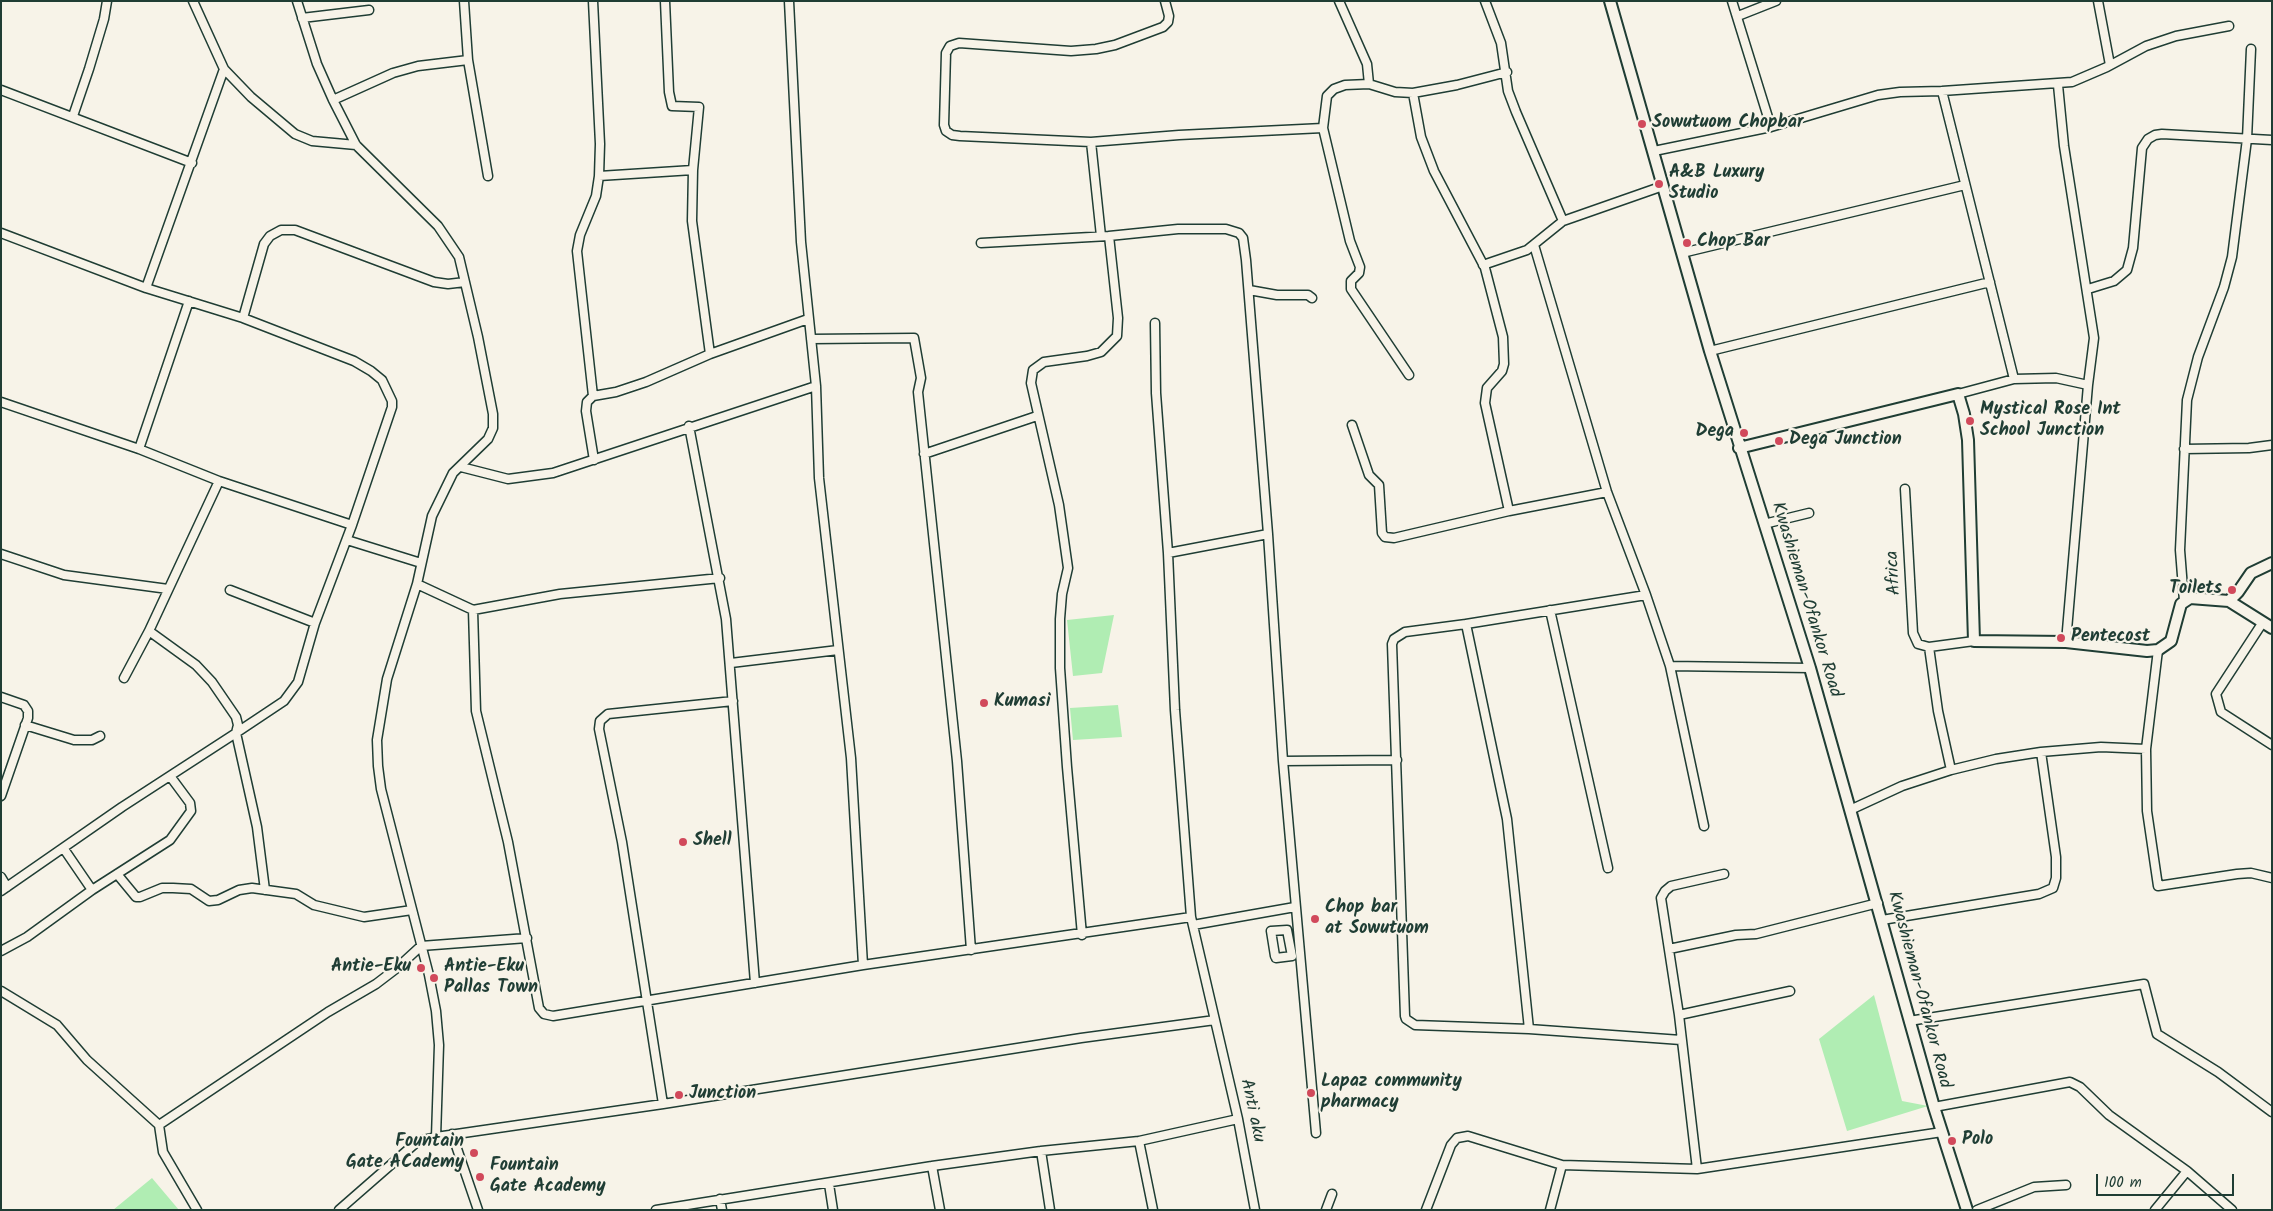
<!DOCTYPE html>
<html>
<head>
<meta charset="utf-8">
<style>
  body { margin:0 }
  #map { position:relative; width:2273px; height:1211px; overflow:hidden; background:#f7f3e8; font-family:Kalam,sans-serif }
  canvas { display:block }
  .frame { position:absolute; inset:0; border:2px solid #1f3d34; pointer-events:none }
  .scale { position:absolute; left:2096px; top:1174px; width:138px; height:22px; box-sizing:border-box; border:2px solid #1f3d34; border-top:0; padding-left:6px; font-size:15px; line-height:18px; white-space:nowrap; color:#1f3d34; -webkit-text-stroke:4px #f7f3e8; paint-order:stroke }
</style>
</head>
<body>
<div id="map">
<canvas width="2273" height="1211"></canvas>
<div class="frame"></div>
<div class="scale">100 m</div>
</div>
<script>
const context = document.querySelector('canvas').getContext('2d');
context.lineJoin = 'round';
function fill(path, color) { context.fillStyle = color; context.fill(path, 'evenodd'); }
const toPath = rows => new Path2D(rows.map(r => 'M' + r).join(''));
function trace(path, color, width, dash) { context.strokeStyle = color; context.lineWidth = width; context.lineCap = dash ? 'butt' : 'round'; context.setLineDash(dash || []); context.stroke(path); }
function drawText(font, color, halo, rows, align = 'center') {
  context.font = font + ' Kalam,sans-serif'; context.lineWidth = 4.5; context.setLineDash([]); context.textBaseline = 'middle'; context.strokeStyle = halo; context.fillStyle = color; for (const [text, x, y, turn = 0] of rows) {
    context.save(); context.translate(x, y); context.rotate((+turn || 0) * Math.PI / 180); context.textAlign = isNaN(turn) ? turn : align; if (halo) context.strokeText(text, 0, 0); context.fillText(text, 0, 0); context.restore();
  }
}
const green = toPath([
  [1114,615,1102,673,1073,676,1067,620],
  [1118,705,1122,737,1073,740,1070,708],
  [1874,995,1902,1101,1928,1106,1847,1131,1819,1039],
  [152,1178,179,1210,113,1210]
]);
const street = toPath([
  [193,1,224,69,251,97,295,134,312,141,356,145],
  [297,1,317,64,333,100,356,145,438,226,459,257,478,337,493,414,493,428,488,439,453,473,432,516,417,584,387,679,377,740,378,766,381,789,429,975,436,1011,439,1045,436,1137],
  [464,1,468,60,488,176],
  [593,1,600,144,599,176,596,196,580,235,577,251,593,396,587,402,586,411,594,460],
  [665,1,669,92,672,106,699,107,693,170,692,221,710,354],
  [789,1,801,242,816,386,819,478,851,758,863,965],
  [1165,1,1169,16,1168,22,1163,27,1115,45,1096,49,1071,51,959,43,950,46,946,53,944,125,946,131,952,135,960,136,1091,142,1179,135,1323,128],
  [1339,1,1367,64,1369,84],
  [1485,1,1501,43,1508,91,1516,112,1563,221],
  [1732,1,1771,127],
  [2098,1,2110,65],
  [1738,16,1776,1],
  [302,18,369,10],
  [224,69,146,288,243,318,354,361,371,371,382,380,392,401,392,407,352,525,315,623,298,682,284,701,236,733,257,827,265,890],
  [2058,85,2064,146,2094,338,2088,385,2066,642],
  [1,90,192,163],
  [1942,91,2014,379],
  [1413,93,1421,137,1434,171,1485,268,1503,337,1504,364,1502,371,1487,388,1485,403,1509,511],
  [333,100,393,73,418,66,468,60],
  [73,116,89,69,104,19,107,1],
  [1091,142,1101,236],
  [1654,151,1771,127,1878,95,1900,92,1942,91,2072,82,2107,67,2146,46,2176,36,2229,26],
  [599,176,693,170],
  [1,233,146,288],
  [981,243,1109,236,1178,229,1226,229,1239,233,1243,238,1246,260,1268,534,1283,761,1316,1133],
  [1534,245,1607,492,1646,595,1670,666,1704,826],
  [1682,253,1965,185],
  [1483,265,1527,250,1563,221,1663,186],
  [2088,289,2114,281,2127,270,2133,248,2142,148,2148,139,2155,135,2162,134,2272,140],
  [1249,290,1277,295,1308,295,1312,298],
  [243,318,264,244,270,236,281,230,295,230,434,282,448,284,465,282],
  [1155,323,1156,393,1168,553,1175,710,1191,917,1238,1119,1255,1210],
  [811,339,914,338,921,378,918,392,957,761,971,950],
  [1710,351,1990,282],
  [1409,375,1351,289,1351,281,1359,273,1360,267,1350,241,1323,128,1327,96,1334,89,1345,85,1369,84,1395,92,1413,93,1457,85,1507,72],
  [1958,394,2014,379,2056,378,2088,385],
  [593,396,616,392,646,382,710,354,808,319],
  [1,402,139,449,219,481,352,525],
  [1352,425,1369,475,1379,485,1382,533,1385,537,1394,538,1509,511,1607,492],
  [689,426,726,619,755,983],
  [139,449,189,301],
  [2184,449,2249,448,2272,445],
  [924,454,1037,416],
  [461,467,508,479,553,473,816,386],
  [1905,489,1913,633,1918,644,1929,647,1974,641],
  [1764,524,1809,513],
  [347,540,421,563],
  [1168,553,1268,534],
  [1,554,64,575,168,589],
  [417,584,473,610,560,594,720,578],
  [230,590,315,623],
  [1646,595,1466,624,1405,632,1394,639,1392,644,1405,1016,1406,1019,1415,1025,1529,1029,1681,1040],
  [2184,601,2180,550,2187,400,2198,357,2224,287,2232,257,2247,139,2251,49],
  [473,610,476,711,508,842,539,1008,544,1014,553,1016,863,965,1191,917],
  [1550,610,1608,868],
  [2263,622,2216,694,2221,712,2272,745],
  [1466,624,1507,819,1529,1029],
  [1929,647,1938,711,1951,770],
  [2158,650,2146,749,2147,811,2158,886,2237,874,2251,873,2272,878],
  [731,663,838,650],
  [1670,666,1810,668],
  [124,678,149,631],
  [1,697,24,705,28,711,28,718,1,796],
  [25,725,74,740,92,740,100,736],
  [1283,761,1397,760],
  [1850,810,1902,786,1951,770,1996,759,2041,752,2101,747,2146,749],
  [64,849,92,890],
  [117,874,136,897,140,897,162,888,173,888,191,889,209,901,218,900,239,890,252,888,296,894,314,905,364,917,412,910],
  [1,877,7,887],
  [1,891,122,807,236,733,238,725,236,717,212,682,196,665,149,631,219,481],
  [1882,920,2039,894,2053,888,2056,878,2056,857,2041,752],
  [1193,925,1295,907],
  [1082,935,1067,767,1060,668,1060,619,1062,594,1068,568,1059,505,1031,383,1033,370,1044,362,1087,356,1101,352,1117,336,1118,318,1109,236],
  [1669,949,1736,935,1756,934,1878,903],
  [1,951,27,937,92,890,170,840,191,811,190,803,170,776],
  [1275,956,1271,931,1287,930,1292,956,1276,958],
  [1,991,57,1025,87,1060,159,1125,163,1152,197,1210],
  [1679,1015,1790,991],
  [1909,1021,2144,984,2157,1034,2218,1072,2272,1112],
  [663,1104,622,842,599,729,600,721,608,714,733,701],
  [1934,1107,2070,1082,2080,1087,2109,1115,2187,1171,2232,1210],
  [159,1125,328,1012,376,984,397,968,421,946,527,938],
  [452,1134,478,1210],
  [1139,1141,1153,1210],
  [1041,1151,1050,1210],
  [932,1166,940,1210],
  [1697,1169,1679,1015,1661,898,1665,891,1671,886,1724,874],
  [829,1184,833,1210],
  [720,1199,722,1210],
  [339,1210,418,1141,436,1137,663,1104,1081,1038,1215,1020],
  [656,1210,932,1166,1041,1151,1139,1141,1238,1119],
  [1326,1210,1332,1194],
  [1426,1210,1451,1145,1457,1138,1468,1136,1562,1165,1697,1169,1942,1132],
  [1550,1210,1562,1165],
  [1977,1210,2034,1187,2066,1185],
  [2155,1210,2187,1171]
]);
const secondary = toPath([
  [1610,1,1710,351,1810,668,1934,1107,1967,1210],
  [1739,448,1958,394,1964,414,1968,440,1974,641,2066,642,2147,651,2158,650,2171,641,2181,604,2190,598,2229,601,2272,628],
  [2229,601,2238,592,2251,573,2272,563]
]);
const markers = [
  [1642,124,5,"#d1495b"],
  [1659,184,5,"#d1495b"],
  [1687,243,5,"#d1495b"],
  [1970,421,5,"#d1495b"],
  [1744,433,5,"#d1495b"],
  [1779,441,5,"#d1495b"],
  [2232,590,5,"#d1495b"],
  [2061,638,5,"#d1495b"],
  [984,703,5,"#d1495b"],
  [683,842,5,"#d1495b"],
  [1315,919,5,"#d1495b"],
  [421,968,5,"#d1495b"],
  [434,978,5,"#d1495b"],
  [1311,1093,5,"#d1495b"],
  [679,1095,5,"#d1495b"],
  [1952,1141,5,"#d1495b"],
  [474,1153,5,"#d1495b"],
  [480,1177,5,"#d1495b"]
];
const poiNames = [
  ["Sowutuom Chopbar",1652,124],
  ["A&B Luxury",1669,174],
  ["Studio",1669,195],
  ["Chop Bar",1697,243],
  ["Mystical Rose Int",1980,411],
  ["School Junction",1980,432],
  ["Dega",1734,433,"right"],
  ["Dega Junction",1789,441],
  ["Toilets",2222,590,"right"],
  ["Pentecost",2071,638],
  ["Kumasi",994,703],
  ["Shell",693,842],
  ["Chop bar",1325,909],
  ["at Sowutuom",1325,930],
  ["Antie-Eku",411,968,"right"],
  ["Antie-Eku",444,968],
  ["Pallas Town",444,989],
  ["Lapaz community",1321,1083],
  ["pharmacy",1321,1104],
  ["Junction",689,1095],
  ["Polo",1962,1141],
  ["Fountain",464,1143,"right"],
  ["Gate ACademy",464,1164,"right"],
  ["Fountain",490,1167],
  ["Gate Academy",490,1188]
];
const streetNames = [
  ["Africa",1895,573,-93],
  ["Kwashieman-Ofankor Road",1805,600,73],
  ["Kwashieman-Ofankor Road",1918,990,75],
  ["Anti aku",1251,1111,78]
];
fill(green, '#b0edb3');
trace(street, '#1f3d34', 11);
trace(secondary, '#1f3d34', 14);
trace(street, '#f7f3e8', 8);
trace(secondary, '#f7f3e8', 10);
for (const [x, y, r, color] of markers) { const dot = new Path2D(); dot.arc(x, y, r, 0, 2 * Math.PI); context.fillStyle = color; context.fill(dot); trace(dot, '#f7f3e8', 2); }
drawText('bold 18px', '#1f3d34', '#f7f3e8', poiNames, 'left');
drawText('18px', '#1f3d34', '#f7f3e8', streetNames);
</script>
</body>
</html>
